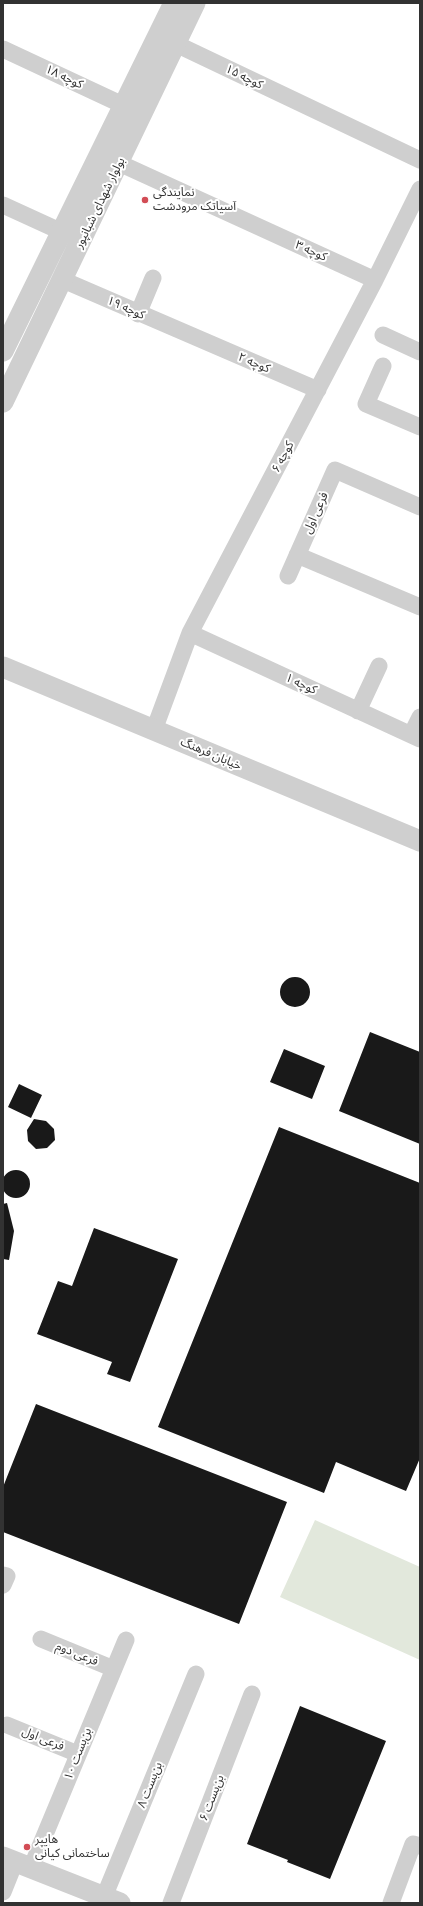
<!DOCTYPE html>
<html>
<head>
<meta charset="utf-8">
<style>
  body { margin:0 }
  #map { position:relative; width:423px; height:1906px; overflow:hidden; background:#fff; font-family:"IBM Plex Sans",sans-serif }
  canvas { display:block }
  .frame { position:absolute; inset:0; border:4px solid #323232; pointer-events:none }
</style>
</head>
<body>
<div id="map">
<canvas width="423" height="1906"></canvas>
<div class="frame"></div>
</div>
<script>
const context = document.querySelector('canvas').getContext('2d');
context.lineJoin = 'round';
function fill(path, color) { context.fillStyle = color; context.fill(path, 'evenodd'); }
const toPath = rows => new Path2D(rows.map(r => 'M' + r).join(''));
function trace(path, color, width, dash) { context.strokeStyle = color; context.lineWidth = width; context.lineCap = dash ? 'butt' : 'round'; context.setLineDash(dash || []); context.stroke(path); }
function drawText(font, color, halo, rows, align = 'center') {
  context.font = font + ' "IBM Plex Sans","Noto Sans Arabic",sans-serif'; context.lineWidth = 4; context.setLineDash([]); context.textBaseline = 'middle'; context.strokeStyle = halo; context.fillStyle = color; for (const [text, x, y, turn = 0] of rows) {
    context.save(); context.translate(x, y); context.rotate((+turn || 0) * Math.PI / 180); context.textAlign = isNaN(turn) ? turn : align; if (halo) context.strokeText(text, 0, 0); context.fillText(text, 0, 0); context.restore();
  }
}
const green = toPath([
  [315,1520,420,1567,420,1660,280,1597]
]);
const building = toPath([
  '280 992a15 15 0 1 1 30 0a15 15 0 1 1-30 0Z',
  [370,1032,420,1052,420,1144,339,1111],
  [284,1049,325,1066,312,1099,270,1082],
  [19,1084,42,1095,31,1118,8,1107],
  [34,1119,46,1121,54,1129,55,1140,47,1148,36,1149,28,1141,27,1130],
  [279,1127,420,1183,420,1458,406,1491,336,1462,324,1493,158,1427],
  '2 1184a14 14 0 1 1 28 0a14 14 0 1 1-28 0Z',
  [7,1203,14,1231,9,1260,3,1259,3,1204],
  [94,1228,178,1259,130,1382,107,1374,112,1362,37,1334,58,1281,72,1286],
  [36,1404,287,1502,239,1624,3,1532,3,1487],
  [300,1706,386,1741,330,1879,287,1862,288,1860,247,1844]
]);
const minor = toPath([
  [176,44,420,160],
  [3,49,125,106],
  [119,163,375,280],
  [3,205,62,232],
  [63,280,318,390],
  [138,314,153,278],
  [383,335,420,352],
  [383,366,366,404,420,427],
  [297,555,420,607],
  [288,576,335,470,420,507],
  [190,633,420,739],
  [358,711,379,666],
  [154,730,190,633,375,280,420,189],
  [411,735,420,717],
  [3,1575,7,1576,3,1585],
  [41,1639,114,1669],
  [7,1725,78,1754],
  [31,1868,126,1640],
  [3,1892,15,1862],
  [104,1897,196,1674],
  [171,1903,252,1694],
  [391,1903,413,1844,420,1846]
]);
const tertiary = toPath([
  [3,351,174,3],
  [3,402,195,3],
  [3,667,420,841],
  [3,1857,120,1903]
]);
const markers = [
  [145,200,4,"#d24c55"],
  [27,1847,4,"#d24c55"]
];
const streetNames = [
  ["کوچه ۱۸",64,77,25],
  ["کوچه ۱۵",244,77,26],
  ["بولوار شهدای شبانپور",100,203,-64],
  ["کوچه ۳",311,251,24],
  ["کوچه ۱۹",126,308,24],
  ["کوچه ۲",254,363,23],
  ["کوچه ۶",283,457,-62],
  ["فرعی اول",316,513,-66],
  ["کوچه ۱",301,684,25],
  ["خیابان فرهنگ",211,754,23],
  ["فرعی دوم",77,1654,22],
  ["فرعی اول",43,1739,22],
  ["بن‌بست ۱۰",78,1754,-68],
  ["بن‌بست ۸",150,1785,-68],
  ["بن‌بست ۶",212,1798,-69]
];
const poiNames = [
  ["نمایندگی",153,193],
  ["آسیاتک مرودشت",153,207],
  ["هایپر",35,1840],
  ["ساختمانی کیانی",35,1854]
];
fill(green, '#e2e8dc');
fill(building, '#191919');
trace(minor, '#cfcfcf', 17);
trace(tertiary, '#cfcfcf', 21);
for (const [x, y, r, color] of markers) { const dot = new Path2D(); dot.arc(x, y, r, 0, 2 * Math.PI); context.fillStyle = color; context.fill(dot); trace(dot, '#fff', 1.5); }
drawText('12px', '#323232', '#fff', streetNames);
drawText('12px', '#323232', '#fff', poiNames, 'left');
</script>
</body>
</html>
